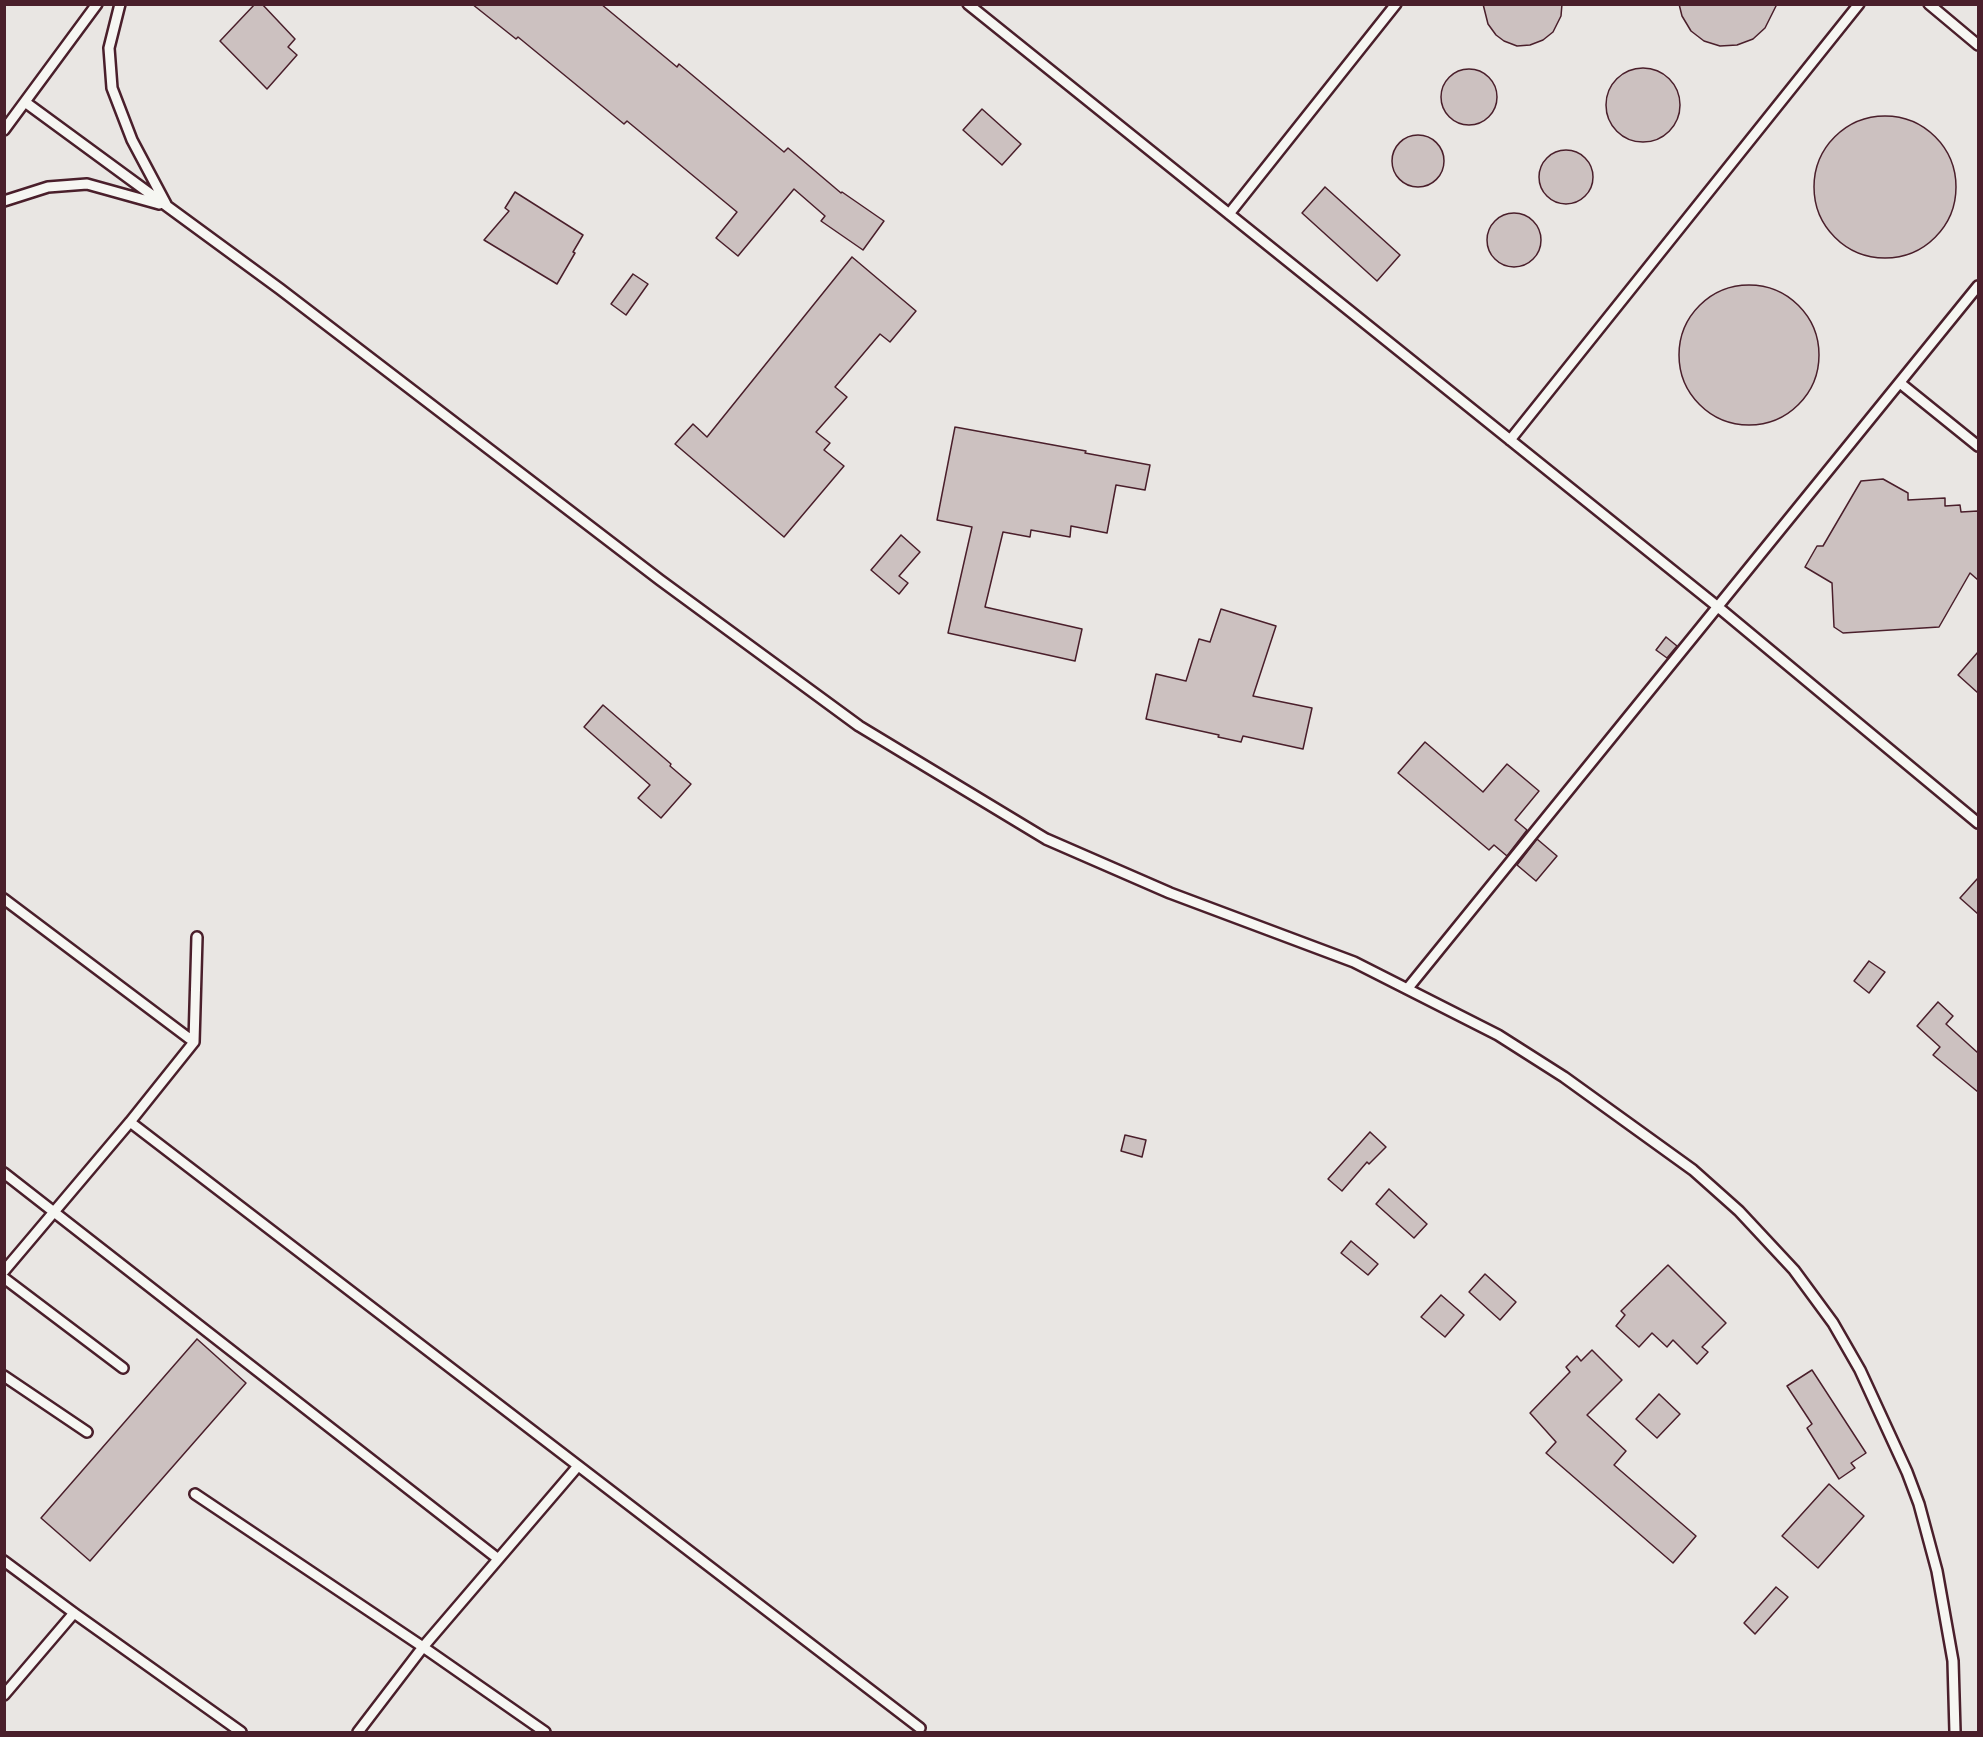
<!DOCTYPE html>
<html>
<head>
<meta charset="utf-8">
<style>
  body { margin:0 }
  #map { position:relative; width:1983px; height:1737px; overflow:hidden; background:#f6f6f2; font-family:Pangolin,sans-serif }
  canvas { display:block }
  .frame { position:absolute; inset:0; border:6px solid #4a1f2b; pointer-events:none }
</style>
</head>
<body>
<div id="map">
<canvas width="1983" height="1737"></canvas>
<div class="frame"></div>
</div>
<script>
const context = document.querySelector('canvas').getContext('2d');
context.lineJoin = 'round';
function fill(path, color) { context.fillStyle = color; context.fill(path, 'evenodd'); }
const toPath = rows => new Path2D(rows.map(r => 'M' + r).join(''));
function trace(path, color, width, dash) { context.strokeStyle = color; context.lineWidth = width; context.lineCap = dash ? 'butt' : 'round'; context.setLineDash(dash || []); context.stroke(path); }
const built = toPath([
  [5,5,1978,5,1978,1732,5,1732]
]);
const building = toPath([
  [255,4,262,4,295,39,288,47,297,55,267,89,220,41,255,4],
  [472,4,601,4,677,67,679,64,784,152,788,148,841,193,842,192,884,221,863,250,821,221,825,216,794,189,738,256,716,238,737,212,627,121,624,124,518,37,516,39,472,4],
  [1483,4,1562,4,1561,16,1553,32,1543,40,1530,45,1517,46,1504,41,1496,35,1488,24,1483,4],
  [1679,4,1777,4,1765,28,1753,39,1737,45,1720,46,1704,41,1691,31,1682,16,1679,4],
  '1606 105a37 37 0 1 1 74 0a37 37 0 1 1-74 0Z',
  '1441 97a28 28 0 1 1 56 0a28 28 0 1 1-56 0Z',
  [982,109,1021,144,1002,165,963,130,982,109],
  '1814 187a71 71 0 1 1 142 0a71 71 0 1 1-142 0Z',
  '1392 161a26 26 0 1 1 52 0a26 26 0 1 1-52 0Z',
  '1539 177a27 27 0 1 1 54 0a27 27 0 1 1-54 0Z',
  [1325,187,1400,255,1377,281,1302,213,1325,187],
  [515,192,583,235,573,252,575,253,557,284,484,240,509,211,505,208,515,192],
  '1487 240a27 27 0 1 1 54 0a27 27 0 1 1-54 0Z',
  [852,257,916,311,890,342,880,334,835,387,847,397,816,432,830,443,824,450,844,466,784,537,675,444,693,424,707,437,852,257],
  [633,274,648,284,626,315,611,304,633,274],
  '1679 355a70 70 0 1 1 140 0a70 70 0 1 1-140 0Z',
  [955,427,1086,451,1085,453,1150,465,1145,490,1116,485,1107,533,1071,526,1070,537,1031,530,1030,537,1003,532,985,607,1082,629,1075,661,948,633,972,527,937,520,955,427],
  [1883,479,1908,493,1908,500,1945,498,1945,506,1960,505,1961,512,1978,511,1978,580,1970,573,1939,627,1843,633,1834,627,1832,583,1805,567,1817,546,1823,546,1861,481,1883,479],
  [901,535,920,552,899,576,908,583,899,594,871,570,901,535],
  [1221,609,1276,626,1253,696,1312,708,1303,749,1243,736,1241,742,1218,737,1219,735,1146,719,1156,674,1186,681,1199,639,1210,642,1221,609],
  [1666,637,1677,646,1667,658,1656,650,1666,637],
  [1978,652,1978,693,1958,675,1978,652],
  [603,705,671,764,670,766,691,784,661,818,638,798,650,785,584,727,603,705],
  [1425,742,1483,792,1507,764,1539,791,1515,820,1527,830,1507,856,1494,845,1489,850,1398,773,1425,742],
  [1537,839,1557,856,1536,881,1517,865,1537,839],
  [1978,878,1978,914,1960,898,1978,878],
  [1869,961,1885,972,1869,993,1854,981,1869,961],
  [1938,1002,1953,1016,1946,1024,1978,1053,1978,1092,1933,1055,1940,1047,1917,1026,1938,1002],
  [1370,1132,1386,1147,1369,1164,1367,1162,1342,1191,1328,1179,1370,1132],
  [1125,1135,1146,1140,1142,1157,1121,1151,1125,1135],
  [1389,1189,1427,1224,1414,1238,1376,1204,1389,1189],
  [1351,1241,1378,1264,1368,1275,1341,1253,1351,1241],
  [1668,1265,1726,1323,1702,1347,1708,1352,1697,1364,1673,1340,1667,1347,1652,1333,1639,1347,1616,1326,1625,1315,1621,1311,1668,1265],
  [1485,1274,1516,1302,1500,1320,1469,1292,1485,1274],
  [1441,1295,1464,1315,1445,1337,1421,1317,1441,1295],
  [197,1339,246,1383,90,1561,41,1518,197,1339],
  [1592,1350,1622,1380,1587,1415,1626,1451,1614,1465,1696,1536,1673,1563,1546,1453,1556,1442,1530,1413,1570,1372,1566,1367,1577,1356,1581,1361,1592,1350],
  [1812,1370,1866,1453,1851,1463,1855,1468,1839,1479,1807,1428,1812,1424,1787,1386,1812,1370],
  [1659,1394,1680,1414,1657,1438,1636,1419,1659,1394],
  [1829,1484,1864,1516,1818,1568,1782,1536,1829,1484],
  [1776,1587,1788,1597,1755,1634,1744,1623,1776,1587]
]);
const lane = toPath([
  [120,4,109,48,112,88,132,140,166,204],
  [968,4,1718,607,1978,823],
  [1929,4,1978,45],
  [25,102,280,289,660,580,859,726,1046,839,1170,893,1354,962,1498,1035,1564,1077,1693,1170,1739,1211,1794,1270,1833,1323,1860,1370,1907,1472,1919,1504,1937,1571,1953,1661,1955,1732],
  [4,130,97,4],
  [4,201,48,187,87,184,159,204],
  [1229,214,1396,4],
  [1900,383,1978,446],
  [1510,440,1859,4],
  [4,899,194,1042],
  [1408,988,1978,286],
  [130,1122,920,1728],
  [4,1173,497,1558],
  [4,1271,130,1122,194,1042,197,937],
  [4,1278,123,1368],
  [4,1376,87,1432],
  [195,1494,423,1647,545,1732],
  [4,1561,74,1613,241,1732],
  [4,1695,74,1613],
  [358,1732,423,1647,578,1466]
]);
fill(built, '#e9e6e3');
fill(building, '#ccc1c0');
trace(building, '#4a1f2b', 1.5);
trace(lane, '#4a1f2b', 14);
trace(lane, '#f6f6f2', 9);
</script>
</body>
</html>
